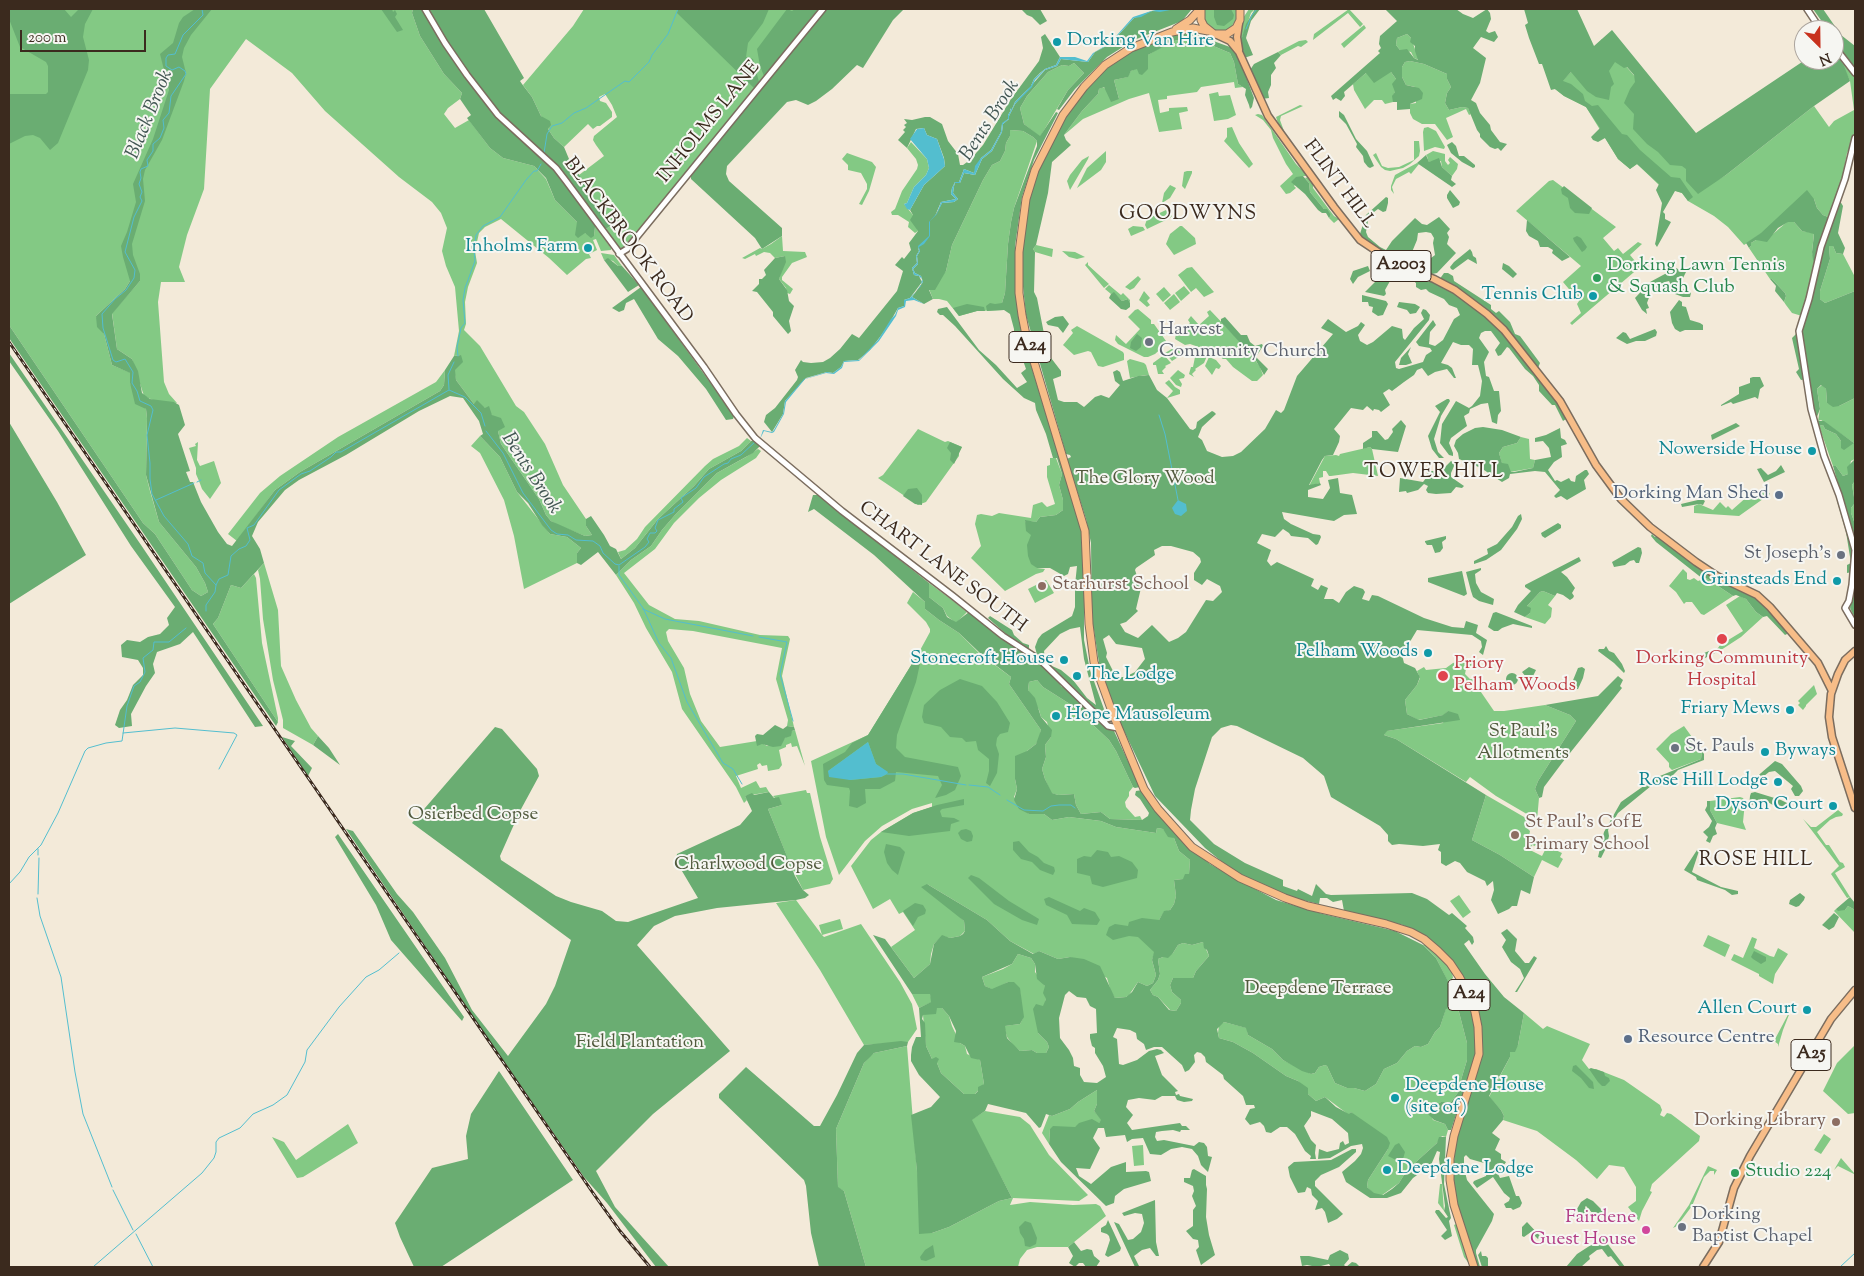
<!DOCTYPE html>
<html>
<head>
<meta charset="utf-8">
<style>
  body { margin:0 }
  #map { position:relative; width:1864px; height:1276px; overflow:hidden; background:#f3ead9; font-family:"Sorts Mill Goudy",serif }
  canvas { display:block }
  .frame { position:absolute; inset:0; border:10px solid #3b2a1e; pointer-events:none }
  .north { position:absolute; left:1794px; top:20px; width:50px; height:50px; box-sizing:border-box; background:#f6f6f2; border:1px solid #aba49d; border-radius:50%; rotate:157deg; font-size:14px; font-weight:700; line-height:20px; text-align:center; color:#3b2a1e }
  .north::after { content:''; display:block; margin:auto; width:18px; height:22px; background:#c8321e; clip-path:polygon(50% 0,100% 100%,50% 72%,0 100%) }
  .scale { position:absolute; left:20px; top:30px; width:126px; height:22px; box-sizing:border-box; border:2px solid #3b2a1e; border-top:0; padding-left:6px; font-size:15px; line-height:18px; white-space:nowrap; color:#3b2a1e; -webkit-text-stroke:4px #f6f6f2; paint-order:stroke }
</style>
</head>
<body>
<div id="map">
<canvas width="1864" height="1276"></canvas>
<div class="frame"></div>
<div class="north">N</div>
<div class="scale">200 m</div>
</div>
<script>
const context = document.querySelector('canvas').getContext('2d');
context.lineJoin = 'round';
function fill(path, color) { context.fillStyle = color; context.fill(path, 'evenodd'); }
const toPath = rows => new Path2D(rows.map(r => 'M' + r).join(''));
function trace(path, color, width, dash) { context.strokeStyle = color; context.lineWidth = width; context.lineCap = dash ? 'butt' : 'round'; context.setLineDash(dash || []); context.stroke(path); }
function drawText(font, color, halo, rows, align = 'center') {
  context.font = font + ' "Sorts Mill Goudy",serif'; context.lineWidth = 4; context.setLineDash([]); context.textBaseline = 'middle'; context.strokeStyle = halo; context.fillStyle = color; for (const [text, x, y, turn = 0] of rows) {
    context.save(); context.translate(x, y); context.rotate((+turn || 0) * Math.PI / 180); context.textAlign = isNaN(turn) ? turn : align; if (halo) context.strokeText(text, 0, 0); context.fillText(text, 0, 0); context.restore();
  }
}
const green = toPath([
  [9,9,413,9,412,13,420,36,444,74,462,93,460,99,448,108,444,114,455,128,469,120,490,148,503,158,534,166,546,179,555,200,577,222,578,225,585,233,594,236,595,226,611,248,611,250,601,251,596,239,593,240,597,250,589,254,591,258,586,259,567,275,549,258,501,219,485,227,479,233,475,251,477,263,468,287,465,302,466,324,464,330,480,346,516,406,524,412,545,444,563,485,586,519,586,526,592,535,585,536,558,525,551,521,546,515,539,499,501,444,498,431,492,415,485,408,474,404,456,380,454,370,461,355,454,356,459,331,455,287,446,266,442,251,447,228,441,213,432,202,399,177,325,111,292,73,246,39,210,89,204,189,187,235,179,267,185,282,161,282,158,302,164,382,169,394,177,403,155,401,144,396,132,359,117,349,112,313,140,281,130,281,125,289,96,316,104,334,112,365,131,373,130,383,142,405,146,409,147,418,146,475,150,491,159,522,196,567,205,583,208,592,201,596,192,590,155,534,143,523,9,325],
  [584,9,819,9,638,231,625,247,621,249,617,249,603,231,613,224,595,201,579,175,604,156,596,145,593,140,594,136,617,117,612,105,605,94,599,97,600,101,606,103,612,112,612,117,600,126,597,126,593,129,588,124,564,147,554,138,548,129,549,127,545,120,541,116,532,97,523,85,573,26],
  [1205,9,1236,9,1237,17,1232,26,1227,30,1214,30,1206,23,1204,16],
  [1249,9,1255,9,1251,13,1240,44,1239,36,1243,18],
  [1349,9,1363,24,1360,27,1348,13,1313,40,1314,34],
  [1364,25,1366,28,1344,48,1341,44],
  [1407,34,1411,38,1419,60,1414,58,1411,52,1400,50,1396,45,1397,38],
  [1192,37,1230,53,1234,62,1238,84,1243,87,1235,88,1234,82,1201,87,1197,92,1167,96,1167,99,1158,100,1160,113,1169,111,1169,108,1187,107,1188,111,1179,113,1182,129,1159,132,1149,93,1129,99,1083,119,1064,135,1082,111,1098,94,1099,89,1103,87,1119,99,1114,80,1127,77,1131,71,1137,68,1148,69,1148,55,1156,50,1174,41],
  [1602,39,1668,114,1709,185,1726,175,1814,106,1829,127,1834,121,1854,110,1850,81,1834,49,1855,78,1855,131,1853,141,1847,153,1841,184,1828,217,1823,215,1817,208,1814,199,1744,245,1728,227,1714,216,1688,201,1682,193,1659,185,1637,164,1630,169,1618,159,1586,107,1564,96,1555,89],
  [1306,40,1308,42,1301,47,1298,46,1281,55,1278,52,1299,41],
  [1410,61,1424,64,1447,74,1447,79,1451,87,1447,93,1445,103,1449,110,1462,107,1468,108,1471,114,1469,115,1466,109,1446,118,1453,137,1447,140,1435,124,1422,124,1413,119,1410,113,1410,104,1416,103,1415,87,1406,85,1402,77,1402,67,1405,62],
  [1074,63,1084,73,1068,90,1040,137,1024,124,1020,108,1027,96,1048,72,1062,65,1069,66],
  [1391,72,1396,79,1395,92,1393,96,1393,102,1385,104,1382,100,1374,100,1365,109,1354,90,1353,84,1366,73],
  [1218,92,1219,96,1230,95,1236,115,1228,119,1214,121,1209,94],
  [1300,105,1303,106,1281,116,1280,120,1284,131,1279,126,1276,117],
  [1258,114,1262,115,1296,164,1306,174,1306,176,1303,176,1294,186,1296,188,1290,193,1286,194,1280,186,1293,174,1286,164,1273,138,1271,130,1263,120,1255,115],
  [1232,127,1239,143,1253,164,1249,168,1224,141,1227,137,1227,128],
  [1428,127,1436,131,1445,147,1444,149,1435,147,1424,151,1423,132,1424,128],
  [1010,130,1023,131,1033,137,1037,141,1014,208,1011,222,1008,244,1005,293,1002,303,1004,310,977,311,959,316,947,301,939,299,933,299,929,289,946,271,952,245,983,180,992,165,1000,161,1005,151,1006,143,1010,136],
  [1414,141,1419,141,1420,151,1419,156,1410,164,1403,168,1390,171,1385,170,1381,167,1373,155,1376,153,1382,166,1388,168,1399,167,1414,160],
  [911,142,927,159,929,168,926,175,914,187,907,203,904,204,913,215,918,231,915,233,908,227,909,222,898,215,892,215,891,212,895,209,902,191,917,169,918,165,916,159,907,148],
  [1106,151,1106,162,1101,170,1077,188,1087,168],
  [1433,151,1445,154,1445,161,1448,165,1450,163,1448,160,1450,157,1458,164,1457,169,1452,176,1442,167,1441,161,1429,162,1428,160,1427,156,1426,155],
  [847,153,872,162,876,167,869,191,862,205,859,204,867,189,867,184,861,173,848,170,848,165,842,159],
  [1089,156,1088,159,1070,190,1067,181,1070,175,1082,160],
  [1417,163,1419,164,1411,174,1409,172,1396,179,1392,187,1394,194,1391,190,1391,186,1395,175],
  [1187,171,1192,171,1192,173,1185,189,1182,186,1184,172],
  [1308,177,1313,184,1313,188,1334,216,1339,219,1334,223,1329,218,1331,215,1324,209,1310,192,1309,183,1305,178],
  [1553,180,1616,227,1603,238,1614,251,1618,248,1623,254,1638,242,1642,244,1630,255,1640,267,1572,325,1570,323,1581,313,1577,304,1579,301,1563,282,1581,266,1516,211,1549,181],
  [1170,185,1176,188,1170,198,1162,203,1164,193],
  [1166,210,1172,216,1170,218,1147,229,1145,225,1147,219],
  [1788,221,1794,222,1802,231,1814,233,1812,252,1815,262,1809,293,1802,316,1792,313,1786,305,1784,302,1786,296,1785,293,1772,279,1770,279,1749,248,1751,246,1751,243,1756,240,1773,234],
  [1133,226,1143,227,1145,230,1131,236,1128,229],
  [1180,226,1182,226,1195,238,1196,244,1174,255,1166,244,1170,234],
  [782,236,783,251,805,252,807,257,792,263,782,277,782,280,793,289,790,294,787,293,786,288,779,279,785,256,775,258,770,253,764,252,756,256,755,254,745,259,742,258,760,248,762,249,771,244],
  [1036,245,1053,249,1052,257,1035,252,1033,249],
  [1830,245,1833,246,1836,253,1843,254,1855,277,1855,291,1825,303,1820,299,1820,291,1830,259,1829,246],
  [1062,251,1075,252,1085,257,1077,259,1069,257],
  [601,253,614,255,622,266,618,266,613,261,606,259,604,260],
  [1088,262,1088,265,1109,284,1104,288,1085,265],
  [1192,267,1214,292,1204,297,1196,288,1191,292,1178,275,1187,268],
  [1138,276,1141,279,1134,288,1130,290,1125,287],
  [1109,285,1121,295,1123,293,1130,300,1130,303,1128,299,1122,301,1114,293,1111,294,1105,289],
  [1184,286,1190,293,1181,301,1175,293],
  [1164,287,1171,295,1163,302,1156,294],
  [1144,291,1150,298,1147,301,1150,305,1147,307,1139,300],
  [1174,294,1180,302,1170,310,1164,303],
  [1138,309,1151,320,1151,324,1154,324,1166,341,1166,344,1155,354,1148,357,1144,357,1118,344,1115,340,1116,335,1126,344,1140,329,1128,317,1135,310],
  [1210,310,1248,350,1260,367,1263,375,1257,381,1252,381,1233,367,1226,359,1223,359,1213,352,1190,344,1185,345,1175,339,1176,334,1179,335,1190,323,1188,320,1191,316,1199,325,1209,316,1207,312],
  [1077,326,1123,352,1124,354,1124,360,1103,367,1098,366,1091,352,1088,351,1074,355,1063,345,1073,333,1071,330],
  [1175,347,1182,350,1180,356,1172,361,1165,353],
  [1196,354,1207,356,1204,363,1195,369,1196,370,1192,374,1194,377,1189,374,1191,367,1193,367,1195,357,1193,357],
  [1164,355,1171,363,1165,366,1166,367,1162,371,1164,374,1158,374,1156,365,1153,365,1153,363],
  [1209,357,1216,360,1221,366,1219,369,1216,368,1212,375,1205,366],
  [1130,359,1144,363,1146,365,1149,375,1145,375,1130,378,1127,361],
  [445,370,444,385,440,391,300,472,275,490,237,541,228,534,260,493,280,476,338,437,436,382],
  [1178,370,1185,375,1184,378,1179,379,1182,384,1181,387,1176,385,1170,378],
  [1169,380,1175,387,1180,390,1180,394,1167,398,1173,391,1165,383],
  [1822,385,1826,389,1827,403,1839,406,1855,398,1855,459,1851,461,1848,474,1843,476,1836,466,1833,466,1819,426,1823,425,1825,429,1836,434,1841,441,1854,443,1821,420,1818,421,1820,409,1817,389],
  [918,429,945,442,948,441,962,447,959,452,959,456,926,502,918,505,878,478,883,475],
  [480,436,500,457,517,492,550,534,567,537,581,548,577,553,577,563,524,589,514,536,504,500,480,453,471,446],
  [1521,437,1529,439,1530,459,1535,460,1533,468,1510,472,1502,464,1499,453,1503,447,1517,443],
  [747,438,751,441,741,451,709,469,694,486,658,519,635,548,621,559,618,552,625,550,637,539,645,527,705,466,713,459,739,446],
  [198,442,197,460,200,466,214,461,221,483,210,499,202,489,199,481,196,474,196,468,189,448,196,446,195,444],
  [1370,447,1372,449,1378,476,1353,473,1331,476,1329,476,1326,471,1323,471,1323,477,1319,478,1320,483,1309,486,1325,456,1336,455,1339,456,1340,454],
  [758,449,761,451,756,458,721,480,699,498,674,523,655,549,624,573,649,605,675,619,699,621,760,635,788,636,790,639,782,676,794,727,787,726,788,720,776,679,782,648,693,631,669,629,666,632,668,641,684,668,690,694,701,721,720,747,757,741,757,745,762,743,767,746,785,738,792,731,795,730,805,766,797,746,792,747,791,743,786,745,786,747,779,750,782,765,779,769,768,771,767,765,762,766,760,763,757,765,758,769,736,776,741,788,756,781,760,788,766,787,769,792,745,796,747,800,744,803,736,787,682,709,672,672,646,628,634,603,616,575,631,560,651,546,662,530,675,515,717,473,746,457],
  [1050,458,1056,458,1062,474,1059,485,1063,500,1063,510,1056,515,1040,517,1036,522,1025,521,1032,535,1037,568,1045,569,1043,572,1036,574,1005,591,971,558,981,546,975,524,977,515,981,514,992,516,999,513,1031,518,1033,505,1042,502,1047,507,1055,504,1047,477,1047,466,1050,465],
  [1855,481,1855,524,1851,513,1851,508,1855,503,1852,485],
  [1767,490,1770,494,1739,516,1694,513,1694,506,1699,504,1713,510,1720,502,1726,508,1728,506,1732,510,1749,495],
  [264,563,278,610,281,666,296,700,311,728,318,736,313,745,283,728,283,720,273,680,263,619,260,579,258,570],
  [1683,569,1687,573,1687,579,1690,580,1694,578,1698,581,1706,578,1733,596,1704,615,1701,614,1692,602,1686,602,1684,604,1676,592,1669,586],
  [254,574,256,578,262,643,278,718,278,722,213,624,218,618,231,585,241,588],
  [1046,580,1054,593,1035,603,1028,589],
  [929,583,952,600,967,612,956,623,947,616,943,608,929,597],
  [1543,591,1555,596,1548,605,1552,608,1551,617,1545,624,1525,617,1530,613,1527,606,1540,592],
  [913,592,925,602,925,609,939,620,959,633,980,654,1011,677,1009,684,1041,730,1039,739,1036,744,1027,751,1015,779,1017,789,1014,797,1029,814,1044,814,1052,820,1069,817,1101,821,1116,827,1156,833,1157,828,1163,829,1174,838,1179,851,1190,860,1189,874,1184,879,1174,880,1176,896,1174,904,1170,910,1164,912,1154,928,1157,946,1152,960,1156,975,1153,983,1147,986,1138,982,1129,995,1126,997,1115,998,1111,992,1107,978,1070,957,1058,959,1039,951,1034,954,1010,941,987,920,927,884,964,921,965,931,960,936,950,938,942,936,934,944,931,954,930,964,914,978,891,947,915,930,903,912,899,914,890,899,873,909,851,866,871,840,881,832,913,813,932,807,932,803,912,809,882,826,865,841,839,875,826,837,811,761,868,735,918,654,930,632,930,629,926,622,907,603],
  [1740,596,1746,599,1756,612,1763,617,1741,637,1721,650,1718,648,1720,645,1743,631,1726,605],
  [1463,658,1479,661,1466,669,1465,674,1470,679,1472,679,1494,711,1504,711,1545,705,1570,715,1576,721,1538,781,1535,789,1539,798,1537,820,1496,796,1470,777,1466,782,1396,739,1384,735,1386,731,1443,723,1448,711,1444,715,1418,720,1407,714,1405,700,1417,685,1420,678,1417,671,1424,667,1426,670,1446,668,1453,663,1457,662],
  [1037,680,1043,687,1073,706,1109,740,1116,751,1133,787,1129,792,1129,796,1125,802,1126,807,1135,817,1140,816,1142,820,1110,819,1101,812,1081,814,1076,805,1074,794,1058,795,1051,793,1045,779,1042,769,1046,757,1045,745,1051,737,1047,722,1041,717,1039,710,1028,690,1029,682],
  [1814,685,1817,694,1806,705,1806,706,1803,710,1798,705,1800,703,1798,701],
  [1684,726,1702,751,1701,759,1672,770,1669,767,1669,763,1656,749,1671,734],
  [806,790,807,793,810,793,820,837,833,879,830,884,803,890,790,864,768,809,782,805,773,796],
  [1486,795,1531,821,1527,828,1530,831,1529,836,1538,842,1535,846,1532,845,1530,850,1542,856,1547,846,1562,853,1560,857,1563,859,1558,868,1542,860,1534,877,1500,855,1472,840],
  [1740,797,1743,798,1745,802,1743,822,1746,830,1717,823,1710,810,1710,801],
  [1838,810,1843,814,1842,816,1836,817,1830,820,1817,832,1826,845,1829,845,1840,862,1843,863,1845,867,1835,873,1850,897,1847,898,1831,874,1839,866,1803,819,1811,827,1816,827],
  [1459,895,1471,912,1463,918,1450,901],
  [796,900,822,935,819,925,840,919,843,929,822,935,824,937,861,924,900,982,912,1004,917,1029,908,1042,864,1045,820,970,776,903],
  [1848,906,1855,910,1855,933,1834,911,1836,909,1845,910],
  [1708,935,1730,945,1725,957,1703,946],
  [1752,937,1757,939,1754,948,1770,956,1774,957,1778,948,1788,954,1775,974,1773,984,1759,976,1759,974,1731,960,1734,954,1743,958],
  [1203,942,1209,956,1196,971,1193,978,1173,978,1170,985,1172,992,1181,1000,1181,1003,1176,1011,1170,1010,1158,997,1153,995,1150,990,1158,980,1160,974,1158,959,1173,953,1178,945,1183,943,1192,945],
  [1423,945,1426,945,1442,958,1452,971,1453,978,1448,982,1436,958],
  [1018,954,1031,958,1035,964,1035,972,1045,986,1046,999,1038,1033,1047,1042,1049,1047,1046,1053,1037,1053,1032,1050,1020,1051,1013,1045,1007,1037,1004,1026,1020,1024,1023,1018,1020,992,1008,982,993,990,985,986,982,977,1003,969,1012,964],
  [930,993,932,1002,919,1008,912,994],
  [1455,1006,1459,1012,1467,1043,1467,1060,1461,1080,1459,1091,1451,1102,1441,1102,1428,1109,1433,1120,1445,1124,1448,1130,1446,1137,1442,1136,1437,1143,1407,1170,1399,1183,1378,1198,1367,1187,1368,1180,1388,1149,1351,1112,1349,1115,1325,1097,1316,1101,1308,1094,1298,1081,1286,1076,1253,1053,1233,1042,1219,1038,1218,1033,1219,1025,1224,1022,1247,1028,1248,1035,1272,1049,1283,1060,1311,1074,1315,1073,1319,1067,1325,1065,1327,1066,1335,1083,1347,1088,1354,1088,1365,1091,1376,1084,1384,1069,1397,1063,1407,1051,1415,1046,1421,1047,1428,1044,1435,1032,1440,1027,1446,1008],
  [1792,1007,1783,1030,1778,1047,1778,1044,1774,1041],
  [937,1008,942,1008,949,1016,952,1026,960,1043,965,1046,967,1054,980,1060,984,1084,975,1094,964,1094,941,1073,937,1063,932,1059,926,1046,923,1015],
  [1524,1013,1543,1029,1547,1026,1590,1044,1582,1060,1589,1069,1596,1069,1624,1080,1660,1105,1662,1110,1660,1115,1664,1117,1667,1113,1671,1114,1700,1136,1699,1141,1652,1184,1650,1191,1652,1192,1642,1211,1639,1221,1628,1207,1636,1201,1636,1187,1624,1167,1609,1165,1597,1179,1576,1160,1537,1131,1503,1120,1504,1116,1501,1110,1489,1097,1510,1057,1510,1052,1518,1045],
  [1855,1045,1855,1113,1848,1114,1823,1091,1837,1063],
  [907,1046,917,1171,932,1233,949,1227,999,1201,1012,1198,971,1120,985,1111,1020,1117,1030,1125,1049,1155,1088,1195,1079,1201,1013,1198,1010,1205,1030,1202,1073,1205,1096,1204,1100,1206,1106,1216,1068,1247,1037,1247,1027,1250,1020,1259,1018,1267,866,1267,844,1191,838,1188,836,1129,864,1063,870,1056,874,1053],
  [1097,1090,1097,1104,1094,1111,1102,1120,1099,1123,1075,1127,1050,1129,1049,1144,1042,1133,1049,1115,1052,1116,1070,1109,1078,1102],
  [348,1124,358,1143,303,1177,297,1178,272,1137,284,1142,296,1160],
  [1824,1134,1831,1139,1821,1154,1814,1150],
  [1143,1145,1144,1165,1134,1166,1132,1146],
  [1841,1158,1854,1173,1854,1174,1838,1166,1834,1170],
  [1708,1166,1717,1170,1714,1175,1714,1171,1710,1171,1704,1177,1692,1206,1677,1226,1673,1228,1689,1205],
  [1440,1184,1442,1184,1444,1211,1438,1203],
  [1456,1224,1457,1225,1470,1265,1464,1257,1454,1225]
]);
const forest = toPath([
  [9,9,64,9,71,17,79,9,93,9,85,24,83,37,89,60,88,70,58,143,50,150,40,138,33,135,25,136,9,144,9,94,46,94,48,92,48,66,46,62,20,47,9,19],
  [195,9,212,9,191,35,184,48,182,57,186,73,184,81,162,140,145,170,143,179,145,201,132,244,133,255,140,274,140,281,112,314,117,349,132,359,138,371,142,393,150,399,174,402,179,405,185,425,178,434,190,471,186,472,190,482,193,482,201,502,218,532,227,544,232,546,275,490,300,472,440,391,444,385,445,370,454,356,461,355,463,362,455,370,456,380,474,404,477,400,485,408,489,406,492,415,501,418,505,427,498,431,501,444,539,499,546,515,551,521,585,536,592,535,586,526,586,519,591,516,604,535,610,546,616,549,621,559,635,548,658,519,694,486,709,469,741,451,751,441,754,441,760,446,753,453,717,473,675,515,662,530,651,546,631,560,616,575,598,552,581,565,577,563,577,553,581,548,567,537,550,534,542,525,528,503,517,492,500,457,480,436,483,434,479,421,463,398,450,396,419,411,346,455,299,480,285,490,258,522,252,536,260,549,264,563,241,588,231,585,218,618,213,624,278,722,276,726,9,338,9,325,143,523,155,534,192,590,201,596,208,592,205,583,196,567,159,522,146,475,147,418,146,409,135,404,130,383,130,373,112,365,104,334,97,327,96,316,125,289,130,281,123,257,121,246,127,232,136,202,133,184,153,139,169,90,160,54,173,43,179,23,183,17],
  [381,9,392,9,393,12,395,10,397,14,395,17,403,30,397,32],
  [413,9,484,9,524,78,520,81,522,84,532,97,541,116,550,121,551,125,548,129,554,138,564,147,569,159,578,168,577,171,595,201,613,224,603,231,598,224,595,227,594,236,591,238,585,233,578,238,575,235,577,222,555,200,546,178,534,166,503,158,490,148,467,118,471,115,460,99,462,93,444,74,420,36,412,13],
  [678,9,769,9,763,23,748,43,746,57,753,59,759,82,754,88,677,13],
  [787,9,792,11,795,9,819,9,764,76,760,66,757,49],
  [825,9,904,9,893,20,863,68,857,65,832,89,816,101,808,105,796,100,787,102,727,166,726,174,729,181,782,228,782,236,762,249,755,238,691,179,691,176],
  [1022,9,1040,9,1047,21,1040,25,1032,17,1027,15,1022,10],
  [1175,9,1192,9,1182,21,1134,40,1107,57,1075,89,1059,110,1057,109,1068,90,1084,73,1074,63,1069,66,1062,65,1048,72,1027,96,1020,108,1024,124,1040,136,1056,112,1058,113,1034,160,1022,197,1015,246,1015,284,1022,336,1081,529,1084,590,1084,640,1090,670,1105,712,1100,715,1096,714,1037,655,1035,647,1038,639,1042,634,1072,616,1075,607,1075,585,1077,566,1070,567,1068,574,1064,576,1050,568,1037,568,1031,564,1028,556,1027,545,1031,535,1026,531,1025,520,1036,522,1040,517,1056,515,1063,510,1063,500,1059,485,1062,474,1057,458,1053,458,1046,434,1036,410,1035,403,1024,398,1003,379,955,326,943,315,940,315,937,312,938,309,947,307,979,350,996,365,1017,388,1027,382,1021,373,1026,369,1018,346,1014,338,1014,329,1010,314,1004,310,987,311,986,306,990,303,995,304,1002,303,1005,293,1008,244,1011,222,1014,208,1037,146,1037,141,1033,137,1023,131,1010,130,1010,136,1006,143,1005,151,1000,161,992,165,983,180,952,245,946,271,935,290,929,290,933,299,924,304,912,297,923,282,921,276,915,273,913,269,918,264,917,256,920,251,918,247,919,251,916,256,917,263,912,268,914,275,919,276,922,282,910,298,904,300,904,306,898,308,886,329,870,350,858,360,844,361,841,367,833,373,827,372,806,378,785,401,783,414,772,432,764,422,766,415,775,408,797,380,798,377,795,370,801,360,803,362,811,363,823,362,830,358,840,349,852,334,859,338,897,291,903,271,895,265,902,257,904,259,911,250,909,243,918,231,910,220,913,215,910,210,924,185,945,166,944,158,937,139,927,135,924,128,916,129,907,148,898,140,905,132,903,130,906,127,904,125,907,123,904,119,912,120,925,117,930,117,942,124,948,141,958,154,960,165,963,165,970,160,983,145,1011,99,1039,61,1043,48,1041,37,1045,34,1060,57,1056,65,1045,69,1040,73,1034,79,1031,86,1015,102,1012,109,1010,109,1011,110,1008,115,1008,119,1002,124,1001,132,991,150,981,158,974,173,964,169,959,182,955,182,952,188,951,194,956,199,941,202,935,216,942,203,954,202,958,199,953,193,954,186,955,183,960,183,964,173,975,175,982,159,992,151,1002,132,1003,124,1009,119,1009,116,1015,104,1045,70,1057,66,1061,59,1088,62,1095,52,1110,44,1134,18,1152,11],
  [1080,627,1084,659,1096,705,1087,698,1073,680,1061,670,1052,666,1045,659,1044,651,1060,634,1070,629],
  [1217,9,1231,9,1234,15,1233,19,1224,26,1217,25,1214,17,1214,10],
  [1255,9,1260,9,1251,21,1246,38,1253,55,1244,58,1240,44,1246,24],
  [1385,9,1456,9,1463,14,1473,18,1487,9,1490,13,1491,19,1486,31,1489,33,1495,31,1498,37,1494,42,1481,37,1473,48,1486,58,1480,83,1471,100,1476,103,1480,113,1490,125,1491,130,1500,142,1507,144,1501,151,1498,148,1495,149,1490,147,1480,137,1480,134,1477,130,1468,108,1462,107,1449,110,1445,103,1447,93,1451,87,1447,79,1447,74,1424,64,1410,61,1405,62,1402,67,1402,77,1406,85,1419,88,1423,93,1422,99,1410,104,1410,109,1397,110,1397,102,1393,102,1392,96,1395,92,1392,84,1396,79,1391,72,1374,83,1366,73,1344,92,1345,96,1341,101,1336,98,1333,100,1331,96,1380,53,1378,51,1381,48,1379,44,1380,36,1397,21],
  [1407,34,1411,38,1410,42,1415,46,1415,51,1418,60,1414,58,1407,49,1400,50,1396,45,1397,38],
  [1524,9,1577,9,1594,46,1612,30,1696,133,1805,60,1834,60,1834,51,1844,66,1850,81,1814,106,1726,175,1698,194,1686,181,1686,169,1682,166,1670,165,1658,152,1647,144,1633,129,1634,114,1624,103,1630,89,1635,82,1634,75,1627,67,1624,68,1615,62,1609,71,1614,84,1611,87,1609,100,1596,97,1587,91,1571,72,1563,81,1571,84,1583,94,1585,101,1592,106,1598,105,1622,134,1627,135,1640,150,1671,177,1680,178,1693,197,1688,201,1682,193,1675,191,1663,212,1665,214,1665,219,1671,222,1657,247,1655,244,1656,240,1662,203,1656,190,1659,184,1637,164,1630,169,1618,159,1605,138,1598,142,1593,140,1591,137,1600,128,1586,107,1564,96,1555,89,1551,90,1542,64,1539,64,1529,38,1525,25,1528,23],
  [1813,9,1823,9,1841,35,1855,46,1855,70,1834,39,1834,30,1828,30],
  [1186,32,1192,32,1194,34,1230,47,1234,50,1242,66,1254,98,1252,107,1250,109,1249,105,1245,95,1246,89,1238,84,1234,62,1230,53,1192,37,1174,41,1148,55,1148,69,1142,75,1139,74,1137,69,1131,71,1128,77,1114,80,1119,99,1111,102,1104,87,1099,89,1098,94,1082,111,1064,135,1066,140,1071,145,1052,162,1048,193,1036,245,1033,249,1035,252,1034,292,1037,298,1048,354,1061,371,1061,376,1053,379,1058,400,1064,402,1077,402,1084,407,1095,397,1101,395,1109,398,1120,385,1115,381,1113,372,1117,370,1120,372,1123,381,1138,376,1149,375,1157,390,1167,398,1190,429,1193,430,1196,428,1197,422,1201,419,1212,411,1214,412,1216,414,1202,427,1198,437,1202,440,1207,451,1222,457,1233,456,1241,452,1265,429,1276,410,1281,413,1284,410,1297,376,1333,334,1321,328,1328,319,1346,332,1358,326,1361,322,1365,325,1358,335,1360,341,1367,345,1373,342,1392,326,1402,329,1403,338,1405,340,1414,328,1424,319,1421,313,1423,309,1426,310,1430,315,1429,320,1395,362,1396,368,1399,369,1423,362,1426,355,1432,351,1430,348,1419,346,1416,342,1433,320,1436,325,1430,332,1429,344,1435,346,1443,340,1454,319,1460,315,1457,308,1449,305,1444,299,1429,292,1426,289,1421,290,1416,287,1416,283,1410,278,1406,280,1390,271,1386,277,1390,281,1385,290,1386,294,1384,296,1365,292,1384,273,1385,268,1379,265,1372,269,1371,267,1376,259,1379,259,1452,291,1486,316,1509,339,1544,382,1567,416,1566,419,1563,421,1555,405,1552,405,1539,391,1539,385,1533,376,1525,369,1509,348,1507,347,1501,355,1498,356,1495,350,1500,343,1491,331,1485,331,1481,333,1479,338,1489,352,1484,362,1486,376,1489,377,1494,391,1499,391,1501,411,1498,415,1497,424,1492,422,1488,403,1481,404,1470,409,1469,413,1464,416,1467,426,1451,438,1449,443,1453,453,1453,456,1449,455,1440,443,1442,424,1456,401,1469,408,1472,406,1480,396,1482,381,1478,365,1472,365,1473,349,1469,345,1461,345,1453,342,1441,363,1448,365,1452,368,1456,378,1454,378,1447,369,1435,372,1428,376,1422,368,1417,370,1414,375,1404,382,1392,391,1389,389,1383,393,1390,405,1381,412,1379,410,1374,409,1373,411,1367,406,1363,410,1351,408,1334,429,1340,436,1339,442,1333,455,1325,456,1322,460,1309,485,1320,483,1321,485,1308,490,1308,497,1323,499,1330,488,1328,480,1338,478,1340,493,1352,495,1357,514,1344,515,1334,521,1282,512,1284,519,1291,524,1313,534,1320,535,1321,537,1318,544,1316,545,1308,538,1291,536,1289,533,1283,529,1275,537,1262,534,1257,543,1271,550,1267,561,1271,566,1277,562,1314,579,1311,586,1318,590,1321,585,1328,588,1324,599,1333,599,1339,603,1346,592,1354,586,1363,589,1365,592,1362,599,1369,601,1372,595,1378,596,1424,618,1452,627,1464,628,1466,621,1478,625,1476,633,1487,640,1483,655,1479,652,1482,647,1481,641,1472,635,1417,630,1402,655,1404,663,1415,668,1420,677,1417,685,1405,700,1407,714,1419,720,1443,715,1448,711,1458,714,1460,720,1387,731,1384,735,1396,739,1486,795,1472,840,1500,855,1534,877,1530,894,1521,890,1517,906,1512,906,1509,909,1498,914,1491,900,1494,890,1493,881,1487,886,1485,881,1467,872,1460,863,1455,861,1446,866,1441,863,1441,852,1438,850,1440,844,1423,846,1399,844,1392,845,1388,841,1388,835,1380,826,1331,797,1324,776,1303,758,1237,726,1231,725,1221,728,1212,737,1195,789,1191,810,1190,820,1214,844,1245,863,1283,880,1283,886,1297,891,1298,889,1312,896,1316,884,1326,894,1331,895,1412,893,1427,899,1449,915,1452,913,1467,926,1465,928,1473,937,1474,942,1472,945,1469,940,1464,944,1485,974,1504,997,1524,1013,1518,1045,1515,1052,1510,1052,1510,1057,1489,1096,1501,1110,1504,1116,1503,1120,1492,1133,1500,1139,1495,1150,1501,1154,1501,1159,1506,1162,1498,1174,1500,1178,1509,1176,1516,1196,1519,1196,1522,1203,1520,1207,1513,1210,1511,1208,1506,1208,1504,1204,1509,1201,1510,1198,1504,1193,1493,1177,1477,1188,1473,1183,1474,1181,1486,1176,1487,1172,1484,1163,1470,1159,1466,1155,1464,1157,1464,1168,1467,1180,1494,1214,1492,1221,1476,1250,1476,1253,1480,1267,1477,1267,1457,1203,1453,1173,1456,1137,1478,1070,1482,1052,1480,1021,1471,992,1463,976,1442,950,1416,932,1403,925,1344,911,1342,900,1333,902,1327,898,1320,898,1319,904,1294,898,1267,889,1236,873,1205,848,1155,796,1116,714,1099,663,1094,630,1092,627,1091,543,1086,519,1067,459,1071,457,1070,455,1066,454,1026,315,1022,277,1022,243,1025,222,1030,196,1039,167,1065,116,1098,75,1133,50,1156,40],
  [1162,546,1171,546,1193,552,1200,558,1201,562,1194,573,1194,580,1202,585,1207,579,1220,586,1222,592,1213,601,1206,600,1186,632,1178,638,1169,642,1152,625,1138,638,1125,632,1120,624,1126,622,1138,611,1136,609,1141,588,1135,570,1136,568,1155,555,1154,550],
  [1109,635,1116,644,1142,648,1145,659,1135,672,1125,677,1116,677,1106,657,1107,653,1103,639],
  [1278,52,1281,55,1274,63,1276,68,1271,75,1271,85,1268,92,1269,98,1262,99,1250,70,1254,64],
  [1339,111,1344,115,1356,139,1367,151,1374,166,1370,168,1368,167,1364,162,1363,156,1356,147,1357,144,1346,124,1339,117],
  [1452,142,1456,146,1459,156,1464,156,1475,165,1475,167,1473,168,1462,162,1451,153,1447,145],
  [1426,155,1429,162,1439,158,1442,167,1452,176,1451,180,1456,184,1452,187,1417,163],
  [1303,176,1309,183,1310,192,1324,209,1327,209,1331,215,1329,218,1326,213,1322,213,1318,210,1305,194,1291,182,1296,177],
  [1564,186,1592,208,1589,214,1575,213,1570,208,1568,198,1562,194,1561,189],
  [1450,190,1460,202,1459,205,1453,208,1447,198,1447,195],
  [1807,190,1814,199,1817,208,1823,215,1828,217,1815,262,1813,260,1812,252,1814,234,1802,231,1794,222,1788,222,1778,228,1767,242,1756,240,1751,243,1751,246,1749,248,1746,243,1761,233],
  [1386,197,1388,198,1388,203,1386,211,1383,212,1378,209,1370,215,1368,221,1366,232,1368,237,1380,247,1386,250,1392,241,1415,218,1422,224,1427,225,1439,217,1450,229,1447,233,1449,237,1447,244,1456,253,1437,273,1432,274,1403,265,1391,258,1359,237,1366,215],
  [1426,232,1431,233,1434,238,1433,243,1435,255,1431,258,1416,259,1412,256,1412,252,1417,240,1418,233],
  [1840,201,1843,206,1838,233,1845,248,1843,254,1836,253,1833,246,1829,246,1830,259,1820,291,1820,299,1825,303,1855,291,1855,398,1839,406,1833,407,1827,403,1826,389,1821,385,1817,389,1820,409,1817,417,1813,409,1807,379,1801,380,1796,372,1799,369,1792,338,1797,333,1821,247],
  [1527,220,1570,257,1562,261,1552,253,1553,250,1548,247,1540,247,1538,241,1529,236,1526,231],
  [1577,236,1581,238,1587,247,1585,250,1582,252,1574,241,1573,238],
  [1470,249,1472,252,1473,256,1476,258,1477,264,1468,259,1453,270,1451,269,1450,267,1454,262],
  [785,256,786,262,779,279,787,290,789,301,794,306,789,321,791,331,788,334,773,316,773,312,757,292,752,291,759,284,759,279,762,279,766,275,764,270,775,258],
  [608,258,618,266,622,266,639,285,628,292,604,260],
  [1503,263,1509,266,1517,274,1513,278,1502,269],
  [1368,266,1370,271,1358,277,1353,284,1350,279,1353,271],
  [1676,268,1680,270,1684,268,1687,270,1683,278,1682,289,1688,290,1691,293,1690,297,1683,297,1675,294,1669,281,1665,282,1651,292,1647,303,1649,308,1646,309,1647,314,1642,310,1635,298,1650,282],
  [1444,273,1448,273,1453,276,1454,281,1491,305,1491,309,1496,313,1499,311,1510,322,1515,334,1520,336,1540,363,1538,368,1500,323,1439,280],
  [1770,279,1772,279,1785,293,1786,296,1784,302,1775,291,1776,286],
  [641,287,712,385,734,416,733,419,726,420,706,389,678,356,658,339,634,299,626,303,624,310,619,312,612,308],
  [1114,292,1122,301,1128,299,1130,303,1130,307,1126,310,1121,309,1109,298,1111,294],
  [1362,295,1386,301,1388,304,1383,315,1378,316,1372,312,1373,307,1369,306,1368,302,1362,302],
  [1679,300,1682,302,1682,306,1686,307,1690,320,1700,323,1703,325,1703,330,1685,330,1680,332,1675,329,1672,323,1670,312],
  [1399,302,1415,304,1420,307,1416,313,1410,314,1407,310,1397,307],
  [967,304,984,307,985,311,977,311,959,316,953,308],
  [1063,316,1069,324,1063,333,1058,327,1048,325,1046,322,1055,317],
  [1225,317,1241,335,1247,335,1250,342,1255,346,1262,344,1263,346,1256,357,1268,369,1264,375,1255,359,1221,322,1221,319],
  [1655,329,1657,332,1656,336,1645,341,1636,341,1627,344,1616,338,1623,332,1626,333,1630,339],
  [1137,334,1142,338,1141,347,1136,351,1130,348,1131,342],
  [1411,347,1408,354,1412,363,1406,365,1399,365,1401,358],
  [9,353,141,545,263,726,255,727,193,632,180,644,157,652,153,664,155,673,146,686,131,714,132,726,119,728,115,725,120,710,127,700,133,685,143,675,143,668,138,660,122,657,121,645,127,640,140,642,148,637,160,634,169,625,167,618,175,607,131,546,58,431,9,361],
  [1753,377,1760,377,1764,386,1760,389,1758,399,1755,397,1733,404,1731,402,1721,406,1721,405,1739,394,1739,387,1750,383,1750,378],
  [1447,399,1449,399,1450,401,1441,416,1434,439,1438,452,1444,458,1439,458,1432,449,1428,436,1440,412,1435,406],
  [1401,420,1406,426,1398,452,1372,449,1370,447,1363,449,1363,443,1372,437,1372,431,1377,431,1385,440,1388,439,1393,432,1392,429],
  [1818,421,1824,421,1854,443,1844,450,1841,448,1841,441,1836,434,1825,429,1823,425,1819,426],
  [9,422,57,502,86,555,9,604],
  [1736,423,1740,426,1712,440,1711,435],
  [1483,427,1502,430,1521,437,1517,443,1503,447,1499,453,1502,463,1508,464,1511,472,1514,472,1533,468,1535,460,1551,457,1549,448,1543,441,1535,442,1535,438,1546,435,1560,428,1561,438,1565,440,1567,444,1561,446,1562,457,1554,462,1548,470,1555,481,1557,480,1561,482,1569,478,1571,481,1575,482,1576,476,1585,470,1587,470,1589,474,1584,480,1586,489,1567,500,1561,496,1556,498,1554,496,1560,490,1545,472,1535,471,1510,474,1509,478,1502,482,1481,468,1459,459,1458,453,1454,446,1456,440,1463,434,1475,428],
  [950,442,962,447,954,464,950,460,951,453,947,448],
  [1855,459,1855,481,1852,485,1855,503,1851,508,1851,513,1855,524,1855,543,1833,466,1836,466,1843,476,1848,474,1847,467],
  [1451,461,1455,464,1451,473,1451,477,1464,486,1462,488,1456,487,1451,493,1436,494,1428,493,1426,490,1428,486,1424,484,1418,490,1407,493,1406,491,1399,492,1400,478,1423,482,1426,478,1426,475,1430,471,1441,471],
  [1781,465,1785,472,1764,482,1757,469,1761,468,1768,475,1776,471],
  [917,488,922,495,922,505,915,504,903,496,908,489],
  [813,495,818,495,929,583,929,597,943,608,947,617,956,622,969,612,1038,662,1059,681,1061,686,1066,689,1099,721,1114,731,1140,787,1135,788,1133,787,1116,751,1109,740,1073,706,1043,687,1037,680,1029,682,1028,690,1035,698,1041,717,1052,730,1051,737,1045,745,1046,757,1042,769,1045,779,1052,793,1058,795,1074,794,1076,805,1081,814,1101,812,1110,819,1142,820,1148,816,1149,813,1140,799,1135,795,1136,791,1143,790,1190,847,1210,864,1236,879,1276,900,1323,914,1395,931,1423,945,1436,958,1451,987,1457,984,1461,993,1464,993,1473,1017,1476,1033,1475,1057,1451,1130,1448,1130,1445,1124,1434,1120,1428,1114,1428,1109,1441,1102,1451,1102,1459,1091,1461,1080,1467,1060,1467,1043,1459,1012,1455,1006,1446,1009,1440,1027,1435,1032,1428,1044,1421,1047,1415,1046,1407,1051,1397,1063,1384,1069,1376,1084,1365,1091,1354,1088,1347,1088,1335,1083,1327,1066,1325,1065,1319,1067,1315,1073,1311,1074,1302,1071,1283,1060,1272,1049,1248,1035,1246,1028,1224,1022,1217,1029,1219,1038,1233,1042,1253,1053,1286,1076,1298,1081,1308,1088,1308,1094,1316,1101,1325,1097,1336,1107,1349,1114,1351,1112,1387,1137,1390,1143,1388,1149,1368,1180,1367,1187,1374,1193,1383,1195,1392,1189,1399,1183,1407,1170,1437,1143,1439,1137,1446,1137,1444,1184,1451,1218,1449,1221,1452,1236,1445,1240,1441,1236,1447,1230,1435,1212,1436,1210,1439,1210,1446,1218,1448,1217,1444,1211,1445,1206,1439,1159,1440,1152,1437,1151,1431,1165,1413,1178,1401,1193,1387,1198,1370,1198,1346,1182,1342,1172,1355,1161,1361,1154,1363,1148,1362,1144,1351,1146,1330,1158,1318,1159,1319,1149,1327,1152,1339,1149,1340,1143,1343,1141,1345,1145,1349,1143,1348,1133,1332,1119,1311,1111,1311,1116,1304,1126,1311,1140,1316,1145,1315,1153,1316,1159,1310,1159,1311,1156,1305,1151,1295,1134,1287,1127,1280,1127,1271,1133,1266,1132,1264,1126,1260,1122,1250,1125,1245,1119,1250,1109,1255,1108,1254,1105,1246,1105,1243,1096,1224,1079,1223,1075,1206,1062,1205,1057,1201,1053,1197,1052,1194,1055,1195,1062,1189,1070,1185,1072,1182,1065,1162,1047,1154,1047,1146,1050,1144,1044,1137,1039,1136,1033,1130,1030,1117,1028,1113,1037,1117,1039,1119,1064,1123,1065,1137,1060,1149,1051,1157,1049,1161,1050,1164,1053,1155,1056,1162,1075,1178,1091,1175,1092,1176,1095,1179,1094,1180,1096,1193,1099,1192,1101,1184,1102,1177,1100,1175,1096,1162,1096,1155,1100,1139,1098,1128,1100,1126,1107,1133,1115,1127,1123,1132,1130,1180,1123,1182,1126,1186,1126,1190,1130,1181,1130,1180,1132,1173,1130,1162,1131,1156,1132,1155,1137,1157,1141,1164,1140,1194,1146,1199,1142,1204,1143,1207,1147,1208,1156,1212,1157,1208,1172,1201,1165,1198,1156,1192,1149,1182,1147,1171,1149,1161,1155,1150,1154,1143,1138,1132,1139,1127,1142,1125,1135,1106,1137,1104,1128,1098,1128,1093,1138,1100,1148,1090,1169,1076,1168,1079,1176,1091,1184,1111,1167,1126,1162,1126,1172,1146,1171,1149,1172,1151,1181,1124,1189,1115,1196,1114,1203,1106,1206,1061,1162,1049,1144,1050,1129,1053,1126,1075,1127,1079,1123,1092,1119,1099,1123,1101,1120,1094,1111,1097,1104,1097,1090,1078,1102,1070,1109,1052,1116,1046,1114,1041,1127,1039,1128,1026,1113,988,1104,985,1111,972,1120,1012,1198,999,1201,949,1227,932,1233,919,1234,917,1171,911,1115,931,1107,940,1097,919,1075,911,1061,911,1055,912,1047,916,1037,921,1037,919,1008,931,1002,930,994,912,994,873,935,885,939,914,978,930,964,934,944,942,935,950,938,960,936,963,934,965,931,964,921,921,887,927,884,987,920,1010,941,1033,954,1039,951,1058,959,1070,957,1084,959,1100,966,1115,998,1126,997,1132,992,1138,982,1147,986,1153,983,1156,975,1152,960,1154,952,1138,937,1129,936,1113,940,1106,935,1109,927,1115,924,1128,926,1129,922,1142,918,1159,920,1164,911,1170,910,1174,904,1176,896,1174,880,1183,879,1185,874,1189,874,1190,860,1179,851,1174,838,1168,837,1163,829,1157,828,1156,833,1116,827,1101,821,1069,817,1052,820,1044,814,1029,814,1019,809,1014,800,1017,789,1015,779,1015,756,1027,751,1036,744,1041,730,1009,684,1011,677,981,654,959,633,939,620,925,609,925,602,874,555,814,509,808,512],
  [1203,942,1204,948,1207,950,1209,956,1196,971,1193,978,1173,978,1170,985,1172,992,1181,1000,1181,1003,1176,1011,1169,1010,1158,997,1153,995,1150,990,1158,980,1160,974,1158,959,1163,957,1168,958,1173,953,1178,945,1183,943,1192,945],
  [1018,954,1031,958,1035,964,1037,979,1045,986,1043,993,1046,999,1043,1006,1036,1004,1033,1009,1038,1033,1047,1042,1049,1047,1046,1053,1037,1053,1032,1050,1020,1051,1007,1038,1005,1026,1020,1024,1024,1017,1020,988,1014,982,1008,982,992,989,985,986,982,977,1012,964],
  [1069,991,1077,997,1086,998,1090,1006,1096,1009,1097,1033,1090,1034,1090,1038,1092,1046,1095,1048,1095,1053,1103,1066,1106,1077,1097,1083,1084,1082,1080,1075,1080,1068,1074,1066,1073,1058,1069,1050,1060,1038,1059,1018,1065,995],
  [937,1008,942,1008,949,1016,956,1031,954,1042,960,1043,965,1046,971,1058,980,1060,984,1084,978,1087,978,1091,975,1094,964,1094,941,1073,937,1063,939,1059,936,1057,932,1059,926,1046,925,1023,922,1019,923,1015,936,1014],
  [1702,499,1705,501,1703,505,1699,504,1682,507,1681,504],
  [1838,500,1854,551,1852,572,1847,573,1847,565,1851,563,1846,532,1837,501],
  [1521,514,1522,519,1517,529,1501,550,1486,560,1474,564,1474,561,1488,554,1487,549,1497,544,1512,527,1518,516],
  [1558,523,1561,525,1561,528,1545,538,1542,536,1541,533],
  [1652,534,1655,537,1657,536,1757,598,1787,630,1787,634,1785,635,1767,616,1763,617,1756,612,1746,599,1736,595,1733,596,1706,578,1703,579,1656,542,1651,536],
  [1446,536,1446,539,1442,542,1443,548,1440,552,1435,553,1432,545,1427,545,1425,542,1425,541],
  [1638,547,1641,548,1642,553,1639,563,1636,563,1634,560,1630,561,1625,565,1614,567,1612,562],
  [1579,557,1581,561,1561,572,1567,577,1575,588,1572,593,1574,596,1573,598,1570,600,1563,595,1557,593,1555,596,1543,591,1540,592,1527,606,1531,608,1530,613,1525,617,1514,612,1518,605,1531,591,1525,587,1525,585],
  [1481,568,1481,570,1475,574,1476,583,1481,592,1494,599,1493,605,1479,601,1473,597,1471,591,1466,572],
  [1462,571,1467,594,1464,596,1428,582,1428,578],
  [1855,571,1855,618,1850,608],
  [1496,612,1532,626,1532,628,1513,624,1502,628,1498,631,1494,631,1488,627,1493,613],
  [990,616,1012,630,1014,635,1023,643,1029,645,1029,650,1006,634,988,618],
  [1606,646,1609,651,1614,653,1622,664,1625,671,1624,673,1614,663,1598,651,1599,649,1604,649],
  [1718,648,1721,650,1693,664,1692,662,1698,659,1699,655,1709,651,1713,652],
  [918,654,921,659,916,682,897,735,896,748,905,757,958,767,961,776,955,790,946,795,935,798,942,785,938,776,896,772,895,781,880,789,865,789,866,803,857,808,849,806,850,791,849,788,827,785,824,780,823,764,845,752,852,743,868,735],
  [868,742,876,764,887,772,887,774,881,777,850,780,828,771],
  [1529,667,1536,670,1530,682,1522,672],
  [1582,667,1585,669,1583,678,1578,689,1569,690,1578,668],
  '1506 679a6 6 0 1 1 12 0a6 6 0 1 1-12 0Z',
  [1618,676,1623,680,1620,686,1622,688,1562,763,1544,787,1542,797,1539,798,1535,789,1538,781,1576,721,1570,715,1545,705,1598,696],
  [960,679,982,686,997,702,1010,723,1008,732,1000,734,997,738,996,745,999,754,997,773,990,786,986,783,989,771,989,759,978,750,976,741,966,742,962,738,950,737,941,727,924,723,922,717,924,705,940,690],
  [775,725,783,729,787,726,794,727,795,730,792,731,791,736,785,738,781,746,773,747,762,744,757,746,755,736,757,734,763,735],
  [495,727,502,729,537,769,539,776,520,811,500,856,501,860,556,896,571,902,602,911,616,921,628,922,698,898,676,861,677,854,740,825,752,811,745,796,752,793,754,795,769,792,774,798,779,797,782,805,768,809,795,876,803,890,809,895,805,898,796,900,717,908,675,916,654,926,637,945,730,1051,653,1114,596,1171,615,1207,669,1267,656,1267,607,1203,584,1177,480,1027,346,829,353,831,397,894,413,912,445,958,472,1010,508,1056,546,1004,555,986,571,940,412,823],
  [318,736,329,748,340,765,313,745],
  [282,737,295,741,291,746,312,768,308,776],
  [1702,751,1704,754,1704,760,1678,770,1671,777,1651,786,1618,813,1608,830,1609,836,1606,848,1601,858,1598,857,1604,832,1621,802,1655,778,1701,759],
  [1775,761,1782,764,1801,786,1803,791,1799,796,1795,796,1791,789,1793,786,1775,771,1769,772,1764,776,1761,780,1759,787,1756,789,1753,787,1752,783,1754,779],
  [1755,792,1781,800,1787,803,1788,806,1782,811,1768,802,1767,804,1760,801,1749,806,1750,796,1751,793],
  [964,799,964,805,942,809,940,811,942,817,954,818,960,821,951,824,950,831,909,836,881,832,913,813,937,805],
  [1707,801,1710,801,1710,810,1717,823,1715,828,1717,834,1713,836,1710,843,1706,841,1708,837,1703,832,1709,827,1712,821,1705,810,1707,806],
  [966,829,971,831,973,836,972,841,967,842,961,839,958,833,961,830],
  [338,834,464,1017,462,1021,391,940,376,905,335,837],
  [1019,841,1029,852,1038,857,1044,863,1054,867,1055,871,1053,875,1040,870,1032,862,1021,859,1013,850,1013,842],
  [886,844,900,847,905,852,898,875,892,870,887,863,884,852],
  [1097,850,1108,852,1111,857,1119,856,1132,862,1138,870,1137,878,1103,887,1092,884,1090,876,1077,873,1077,859,1084,856,1091,857],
  [1697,850,1699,851,1692,872,1721,887,1738,891,1738,894,1732,895,1725,890,1697,880,1696,877,1684,870],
  [971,875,979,878,1009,901,1039,919,1037,925,1022,920,994,904,968,878],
  [1800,893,1805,897,1804,900,1799,906,1796,907,1789,904,1790,900],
  [1049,897,1080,911,1084,908,1095,912,1100,920,1097,925,1072,924,1067,915,1046,905,1044,899],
  [1850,897,1855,903,1855,910,1848,906,1845,910,1838,911,1836,909],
  [915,903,923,905,926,910,925,914,918,917,913,926,903,911],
  [1834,913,1839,917,1834,927,1829,930,1822,925],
  [1507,929,1517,939,1515,951,1525,963,1529,963,1534,956,1537,958,1517,992,1515,992,1524,978,1520,969,1511,962,1502,947,1506,940,1501,933],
  [1754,951,1766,957,1766,961,1761,964,1753,959,1751,957],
  [901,1041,908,1042,907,1046,874,1053,864,1063,836,1129,838,1187,844,1191,866,1267,819,1267,811,1233,806,1186,804,1180,719,1098,719,1094,746,1067,814,1126,820,1126,837,1095,857,1053,864,1045],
  [1576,1065,1593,1082,1594,1089,1589,1088,1581,1078,1572,1071,1573,1066],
  [1591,1068,1604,1072,1605,1076,1609,1078,1610,1081,1605,1086,1602,1086,1598,1082,1589,1069],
  [499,1071,573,1180,441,1267,414,1267,400,1237,395,1223,432,1168,468,1159,466,1136,471,1114],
  [1399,1143,1405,1152,1403,1159,1398,1161,1388,1156,1395,1145],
  [1352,1149,1356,1149,1356,1152,1339,1167,1321,1175,1315,1181,1315,1186,1343,1214,1337,1219,1328,1223,1325,1212,1322,1208,1315,1210,1318,1201,1312,1195,1311,1189,1307,1187,1305,1192,1298,1193,1290,1177,1288,1167,1294,1162,1331,1160],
  [1194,1169,1206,1176,1206,1185,1207,1189,1206,1217,1209,1235,1215,1255,1201,1265,1196,1250,1199,1247,1198,1240,1193,1239,1186,1231,1193,1226,1193,1210,1196,1206,1192,1196,1194,1191,1193,1186,1184,1182,1184,1178,1190,1178,1192,1170],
  [1587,1198,1593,1201,1605,1213,1595,1216,1586,1206,1585,1207,1587,1212,1587,1218,1581,1219,1577,1209,1581,1202],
  [1155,1200,1156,1242,1159,1256,1156,1256,1150,1248,1142,1250,1134,1256,1139,1266,1135,1267,1114,1222,1119,1224,1128,1240,1133,1239,1141,1232,1144,1223,1142,1214,1135,1213,1124,1216,1122,1213],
  [1108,1220,1121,1248,1120,1251,1108,1257,1105,1255,1110,1240,1109,1236,1107,1234,1101,1232,1101,1228,1106,1225],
  [1025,1221,1031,1223,1037,1238,1036,1244,1030,1247,1025,1246,1024,1239,1020,1233,1019,1227],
  [1527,1222,1540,1236,1538,1239,1531,1232,1524,1237,1522,1236,1522,1227],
  [1605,1236,1607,1243,1625,1267,1620,1267,1611,1256,1608,1257,1602,1249,1597,1250,1589,1256,1590,1259,1581,1267,1566,1267,1577,1254],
  [1074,1242,1081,1251,1087,1249,1092,1250,1094,1256,1100,1261,1096,1267,1086,1267,1083,1263,1079,1263,1075,1267,1069,1263,1073,1256,1068,1247],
  [933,1245,935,1257,926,1261,921,1260,920,1257,925,1250],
  [1340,1250,1348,1254,1349,1259,1344,1265,1346,1267,1352,1262,1356,1263,1360,1267,1331,1267,1329,1264,1317,1267,1307,1265,1302,1266,1300,1256,1309,1256,1328,1260,1330,1255],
  [1481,1251,1482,1256,1486,1256,1488,1258,1488,1267,1482,1267,1478,1255]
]);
const water = toPath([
  [1161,9,1175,9,1160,12,1152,11,1141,17,1134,18,1110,44,1095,52,1088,62,1061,59,1057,66,1045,70,1035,80,1032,87,1015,104,1009,116,1009,119,1003,124,1002,132,992,151,982,159,975,175,964,173,960,183,955,183,954,186,953,193,958,199,954,202,942,203,937,214,930,221,930,236,924,244,919,247,920,251,917,256,918,264,913,269,915,273,921,276,923,282,912,297,924,304,914,300,906,301,905,307,898,310,896,316,879,341,859,361,844,362,842,368,834,374,826,373,805,379,786,402,784,414,774,432,772,433,764,431,760,439,763,430,772,432,774,430,783,414,785,401,804,379,827,372,833,373,841,367,844,361,859,360,878,340,891,319,895,315,898,308,904,306,904,300,910,298,921,286,922,279,919,276,914,275,912,268,917,263,916,256,919,251,918,246,929,236,929,222,937,213,941,202,956,199,951,194,952,188,955,182,959,182,964,169,974,173,975,166,981,158,991,150,1001,132,1002,123,1008,119,1008,115,1011,110,1010,108,1012,109,1015,102,1031,86,1034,79,1045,69,1056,65,1060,57,1075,57,1087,61,1093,53,1110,43,1133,17,1151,11],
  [924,128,927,135,937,139,944,159,945,166,924,185,910,210,907,209,904,204,907,203,914,187,926,175,929,168,927,159,910,139,917,129],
  [1178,500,1186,504,1187,511,1181,516,1175,514,1172,508],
  [868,742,876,764,888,772,887,774,881,777,850,780,829,777,828,771]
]);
const stream = toPath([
  [202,9,203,15,183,35,175,54,168,55,166,58,166,66,172,70,179,67,185,71,186,74,171,96,169,113,163,120,164,128,160,138,153,144,153,151,147,160,148,166,141,169,140,172,141,178,139,184,142,192,140,197,142,201,134,217,125,252,135,270,134,278,126,290,115,299,102,314,103,328,113,360,116,362,125,359,133,372,132,383,137,391,140,401,151,406,153,410,147,435,150,463,150,479,152,494,164,516,188,544,192,556,203,563,205,573,216,585],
  [1246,29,1252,15,1257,9],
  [544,153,547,134,552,126,562,123,574,113,586,108,625,81,629,82,649,62,652,55,668,34,678,9],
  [458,356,457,347,461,328,465,323,463,300,465,288,475,261,474,250,476,235,483,226,500,217,526,180,534,171,537,171,541,164],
  [449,389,448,375,454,362],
  [449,390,465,397,481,413,485,426],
  [1159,415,1165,434,1178,500],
  [486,431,503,453,523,493,551,530,557,534,568,535,576,540,593,541,600,546,603,553,615,564,619,565,645,547,649,542,647,539,650,533,655,533,657,531,655,528,658,520,674,512,674,509,683,502,681,498,696,488,704,477,724,464,728,463,731,459,741,455,756,441],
  [197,482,201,480],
  [156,500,194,483],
  [619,566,619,575,643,608,659,643,671,658,687,702,723,763,733,769,742,784],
  [643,609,665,619,753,636],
  [206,611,206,605,215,592,216,585,219,579,228,575,231,556,239,549,246,546,250,540,247,528,254,525,279,490,301,474,310,471,331,457,336,452,341,452,449,390],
  [759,637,787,642,780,674,793,721],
  [123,733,175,728,234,733,237,735,219,769],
  [887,774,903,774,966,785],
  [969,785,988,787,1000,795],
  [1007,800,1024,810,1043,811,1051,806,1059,805,1071,805,1075,808],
  [38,849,38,855],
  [9,884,20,872,29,857,41,845,58,813,85,751,88,748,106,743,122,741,127,706,134,686,140,682,145,672,143,658,153,650,154,642,169,642,186,628],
  [38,894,39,858],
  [37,898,40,916,61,977,75,1072,83,1114,112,1187],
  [113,1190,133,1230],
  [136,1234,153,1267],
  [93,1267,202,1173,214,1158,216,1152,216,1142,219,1138,240,1128,253,1114,273,1105,287,1095,305,1062,307,1050,339,1007,366,977,379,970,399,953],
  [1840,1267,1855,1253]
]);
const minor = toPath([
  [425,9,445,43,467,75,498,115,556,168,566,181,704,367,736,414,755,438,842,511,953,596,1003,636,1040,660,1108,726,1118,728],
  [1807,9,1821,30],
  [1834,46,1855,73],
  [1855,138,1845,179,1821,247,1809,299,1799,331,1811,409,1824,456,1839,495,1855,550,1852,585,1849,601,1845,608,1855,625],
  [619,254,627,249,823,9],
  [1098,717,1106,719,1114,717]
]);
const major = toPath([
  [1215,34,1230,41,1239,52,1268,116,1334,207,1360,240,1396,264,1434,279,1455,290,1487,314,1504,330,1560,401,1596,465,1621,499,1650,527,1696,562,1717,576,1757,595,1770,607,1818,663,1832,691],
  [1239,50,1237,37,1239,23],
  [1855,651,1845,660,1838,674,1831,694,1829,717,1832,737,1855,808],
  [1703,1267,1719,1242,1734,1188,1750,1156,1831,1019,1855,990]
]);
const highway = toPath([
  [1201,9,1201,20,1204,26,1214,34,1227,34,1236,28,1240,20,1240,9],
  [1176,29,1190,20,1200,9],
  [1208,31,1193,28,1172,32,1131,48,1105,65,1084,87,1063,115,1035,170,1026,199,1019,252,1019,293,1022,315,1026,335,1085,531,1089,624,1094,662,1114,717,1144,789,1158,809,1192,847,1240,878,1285,898,1308,906,1386,924,1411,932,1424,939,1438,951,1450,963,1460,978,1471,999,1475,1012,1478,1027,1479,1054,1454,1136,1450,1159,1450,1180,1454,1205,1474,1267]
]);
const rail = toPath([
  [9,342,593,1193,620,1231,650,1267]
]);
const markers = [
  [1057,42,5,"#0f9aa8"],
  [588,248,5,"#0f9aa8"],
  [1597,278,5,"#2e9e5b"],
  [1593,296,5,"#0f9aa8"],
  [1149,342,5,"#6b7280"],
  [1812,451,5,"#0f9aa8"],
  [1779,495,5,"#5c6f8a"],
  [1841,555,5,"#6b7280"],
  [1837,581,5,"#0f9aa8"],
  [1042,586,5,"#8d6e63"],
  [1722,639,6,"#e0444e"],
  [1428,653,5,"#0f9aa8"],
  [1064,660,5,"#0f9aa8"],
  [1077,676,5,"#0f9aa8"],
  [1443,676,6,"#e0444e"],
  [1790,710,5,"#0f9aa8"],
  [1056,716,5,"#0f9aa8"],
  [1675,748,5,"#6b7280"],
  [1765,752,5,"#0f9aa8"],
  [1778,782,5,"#0f9aa8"],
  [1833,806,5,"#0f9aa8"],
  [1515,835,5,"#8d6e63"],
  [1807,1010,5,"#0f9aa8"],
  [1628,1039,5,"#5c6f8a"],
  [1395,1098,5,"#0f9aa8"],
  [1836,1122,5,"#8d6e63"],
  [1387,1170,5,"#0f9aa8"],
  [1735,1173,5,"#2e9e5b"],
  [1682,1227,5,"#6b7280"],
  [1646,1230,5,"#d1479c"]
];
const shields = [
  [1401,266,60],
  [1030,347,42],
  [1469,995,42],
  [1811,1055,40]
];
const shieldNames = [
  ["A2003",1401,266],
  ["A24",1030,347],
  ["A24",1469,995],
  ["A25",1811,1055]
];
const cultureNames = [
  ["Dorking Van Hire",1067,42,"left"],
  ["Inholms Farm",578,248],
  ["Tennis Club",1583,296],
  ["Nowerside House",1802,451],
  ["Grinsteads End",1827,581],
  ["Pelham Woods",1418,653],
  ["Stonecroft House",1054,660],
  ["The Lodge",1087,676,"left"],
  ["Friary Mews",1780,710],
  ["Hope Mausoleum",1066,716,"left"],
  ["Byways",1775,752,"left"],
  ["Rose Hill Lodge",1768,782],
  ["Dyson Court",1823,806],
  ["Allen Court",1797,1010],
  ["Deepdene House",1405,1087,"left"],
  ["(site of)",1405,1109,"left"],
  ["Deepdene Lodge",1397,1170,"left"]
];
const streetNames = [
  ["INHOLMS LANE",710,123,-51],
  ["FLINT HILL",1338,185,53],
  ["BLACKBROOK ROAD",627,241,53],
  ["CHART LANE SOUTH",942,568,37]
];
const leisureNames = [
  ["Dorking Lawn Tennis",1607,267],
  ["& Squash Club",1607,289],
  ["Studio 224",1745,1173]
];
const worshipNames = [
  ["Harvest",1159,331],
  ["Community Church",1159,353],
  ["St Joseph's",1831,555,"right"],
  ["St. Pauls",1685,748],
  ["Dorking",1692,1216],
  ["Baptist Chapel",1692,1238]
];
const parkNames = [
  ["The Glory Wood",1145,480],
  ["St Paul's",1523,733],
  ["Allotments",1523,755],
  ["Osierbed Copse",473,816],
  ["Charlwood Copse",748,866],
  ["Deepdene Terrace",1318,990],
  ["Field Plantation",640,1044]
];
const serviceNames = [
  ["Dorking Man Shed",1769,495],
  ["Resource Centre",1638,1039,"left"]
];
const educationNames = [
  ["Starhurst School",1052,586],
  ["St Paul's CofE",1525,824],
  ["Primary School",1525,846],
  ["Dorking Library",1826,1122,"right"]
];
const healthNames = [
  ["Dorking Community",1722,660],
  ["Hospital",1722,682],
  ["Priory",1454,665,"left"],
  ["Pelham Woods",1454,687,"left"]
];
const hotelNames = [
  ["Fairdene",1636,1219],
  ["Guest House",1636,1241]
];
const waterNames = [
  ["Black Brook",151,115,-68],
  ["Bents Brook",991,121,-57],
  ["Bents Brook",530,474,57]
];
const neighbourhoodNames = [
  ["GOODWYNS",1188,216],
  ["TOWER HILL",1434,474],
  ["ROSE HILL",1756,862]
];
fill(green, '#83c984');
fill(forest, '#6aad72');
fill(water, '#53becf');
trace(stream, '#53becf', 1);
trace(minor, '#7b6d5f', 8);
trace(major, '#7b6d5f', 9);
trace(highway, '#7b6d5f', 9);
trace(minor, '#fff', 5);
trace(major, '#f7bd88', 6);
trace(highway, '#f7bd88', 7);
trace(rail, '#3b2a1e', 3);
trace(rail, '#f6f6f2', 1, [4]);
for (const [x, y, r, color] of markers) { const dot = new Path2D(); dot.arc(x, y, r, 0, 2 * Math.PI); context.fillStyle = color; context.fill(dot); trace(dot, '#f6f6f2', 2); }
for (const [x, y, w] of shields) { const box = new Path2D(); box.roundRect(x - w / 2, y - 15.5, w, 31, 4); context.fillStyle = '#f6f6f2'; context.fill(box); trace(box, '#3b2a1e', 1); }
drawText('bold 18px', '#3b2a1e', null, shieldNames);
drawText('19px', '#0d838f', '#f6f6f2', cultureNames, 'right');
drawText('19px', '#3b2a1e', '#f6f6f2', streetNames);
drawText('19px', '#27864d', '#f6f6f2', leisureNames, 'left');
drawText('19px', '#5b616d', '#f6f6f2', worshipNames, 'left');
drawText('19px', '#515a3d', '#f6f6f2', parkNames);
drawText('19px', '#4e5e75', '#f6f6f2', serviceNames, 'right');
drawText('19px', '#785e54', '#f6f6f2', educationNames, 'left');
drawText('19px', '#be3a42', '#f6f6f2', healthNames);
drawText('19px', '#b23c85', '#f6f6f2', hotelNames, 'right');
drawText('italic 20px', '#425653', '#f6f6f2', waterNames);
context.letterSpacing = '1px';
drawText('20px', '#3b2a1e', '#f6f6f2', neighbourhoodNames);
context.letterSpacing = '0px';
</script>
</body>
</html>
